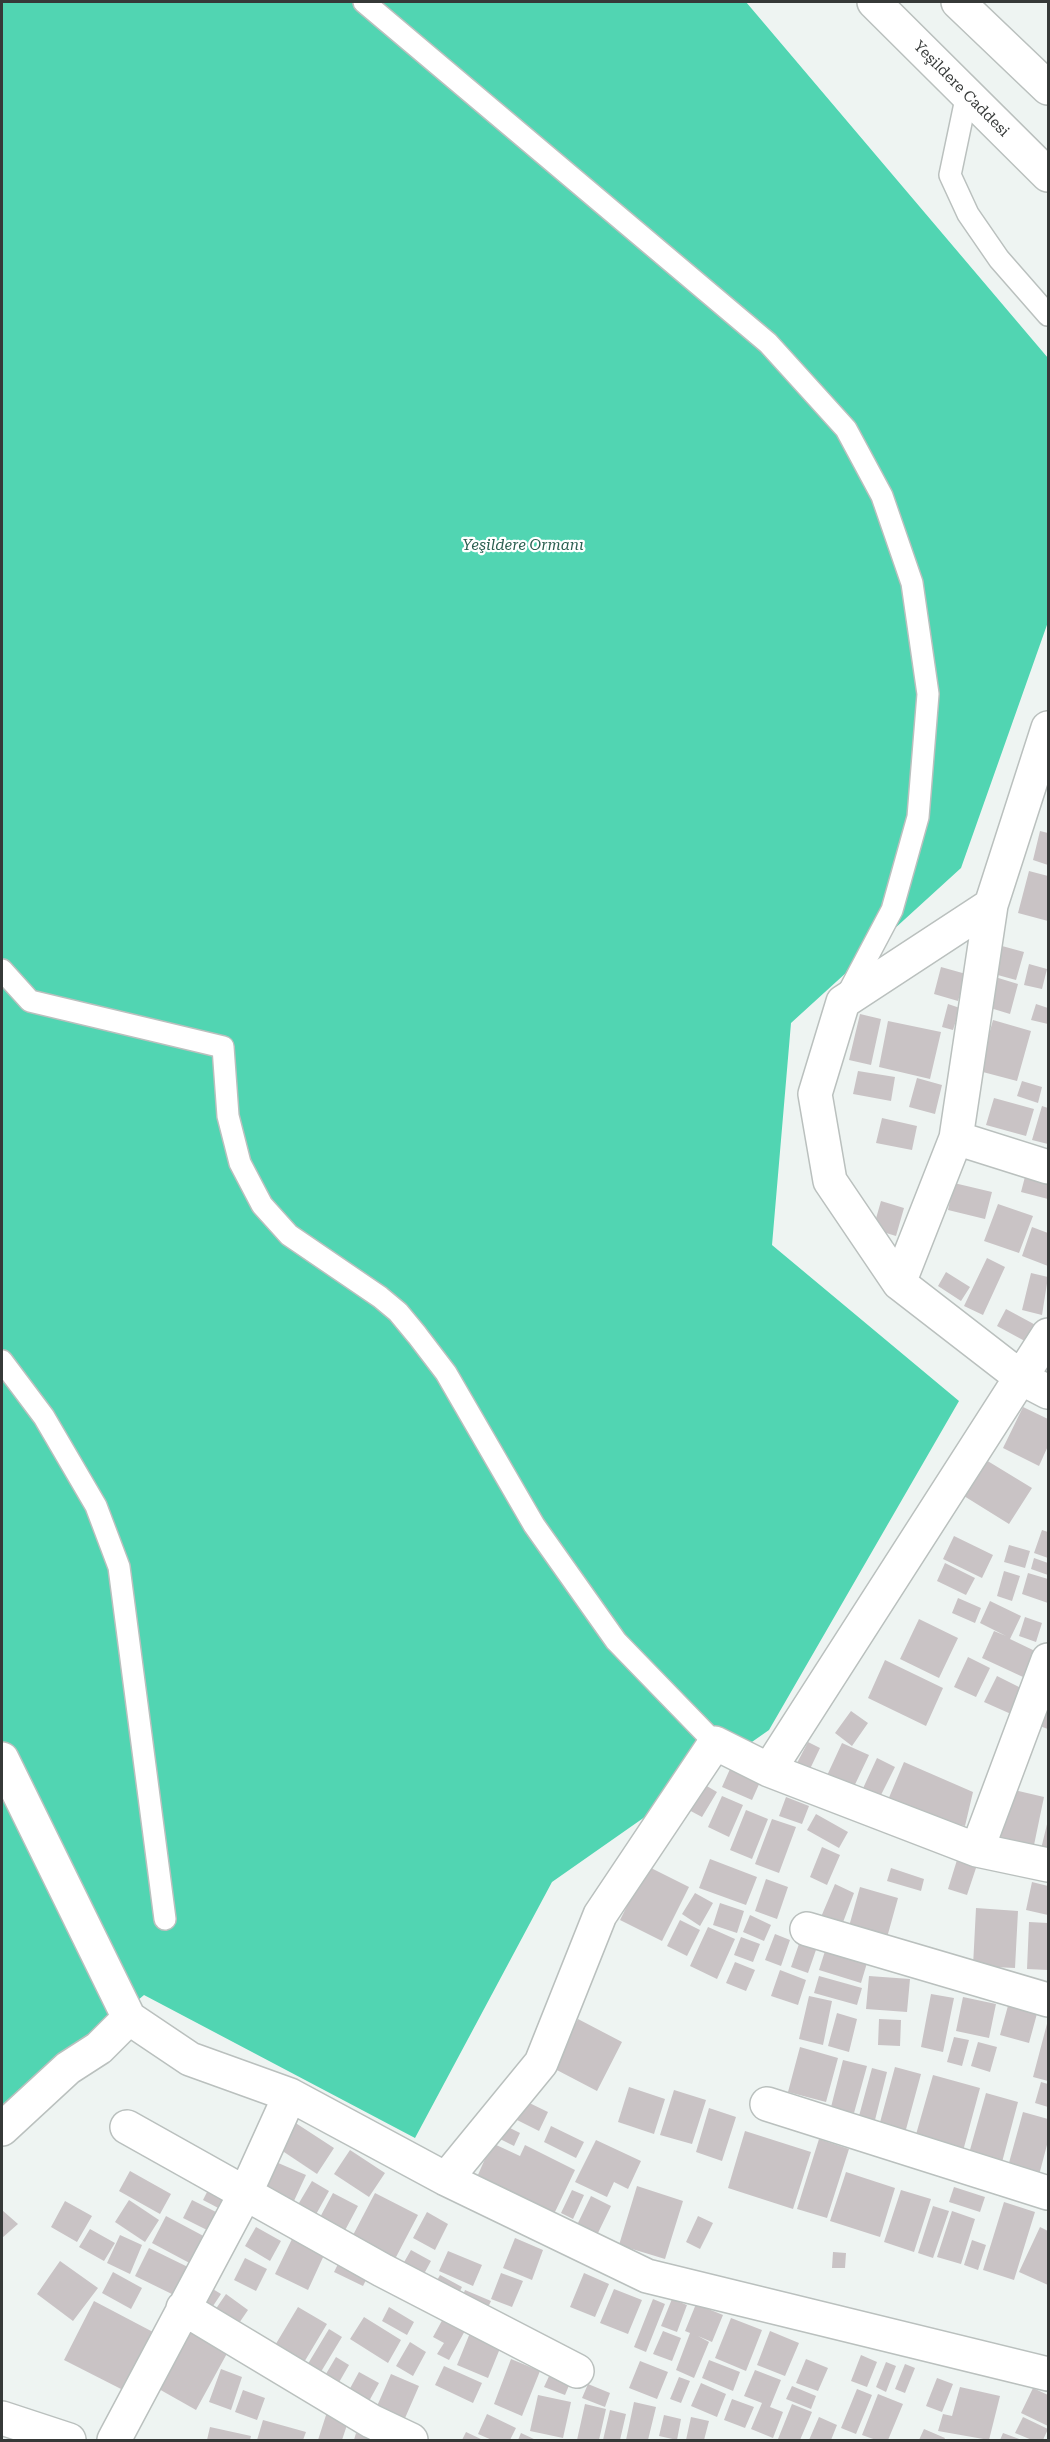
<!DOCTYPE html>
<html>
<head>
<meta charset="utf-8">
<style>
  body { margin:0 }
  #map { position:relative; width:1050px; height:2442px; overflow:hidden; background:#eef4f2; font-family:"Roboto Serif",serif }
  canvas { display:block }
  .frame { position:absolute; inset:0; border:3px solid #363938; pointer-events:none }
</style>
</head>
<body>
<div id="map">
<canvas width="1050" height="2442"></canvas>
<div class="frame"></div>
</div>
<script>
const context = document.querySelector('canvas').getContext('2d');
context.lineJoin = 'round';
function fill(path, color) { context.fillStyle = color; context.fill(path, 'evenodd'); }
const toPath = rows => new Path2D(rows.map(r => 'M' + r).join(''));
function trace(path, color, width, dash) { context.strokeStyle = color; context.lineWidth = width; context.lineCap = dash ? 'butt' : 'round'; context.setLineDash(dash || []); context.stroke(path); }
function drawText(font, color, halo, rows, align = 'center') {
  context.font = font + ' "Roboto Serif",serif'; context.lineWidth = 4.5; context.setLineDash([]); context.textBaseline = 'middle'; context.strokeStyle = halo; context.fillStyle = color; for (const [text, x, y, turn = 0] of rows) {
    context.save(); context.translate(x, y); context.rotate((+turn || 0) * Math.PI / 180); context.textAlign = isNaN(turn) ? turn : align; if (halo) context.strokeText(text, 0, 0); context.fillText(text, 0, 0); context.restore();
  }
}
const forest = toPath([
  [2,2,746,2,1048,358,1048,622,961,868,791,1023,772,1245,959,1401,769,1730,552,1882,415,2138,144,1995,2,2115]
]);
const building = toPath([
  [1040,831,1048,833,1048,865,1033,860],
  [1029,871,1048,876,1048,921,1018,913],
  [1002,946,1024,952,1016,980,994,974],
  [1029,964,1047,969,1042,989,1024,985],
  [941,967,966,974,958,1001,934,994],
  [995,977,1018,984,1010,1014,987,1007],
  [948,1004,960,1008,953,1030,942,1027],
  [1036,1004,1048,1008,1048,1024,1031,1020],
  [860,1014,881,1019,871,1065,849,1060],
  [993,1020,1031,1031,1017,1081,979,1071],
  [888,1021,941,1032,930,1079,879,1067],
  [858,1071,895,1077,891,1101,853,1094],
  [917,1078,942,1085,935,1114,909,1107],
  [1022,1081,1042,1087,1038,1103,1017,1096],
  [994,1098,1034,1109,1026,1136,986,1125],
  [1042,1106,1048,1108,1048,1144,1032,1140],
  [882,1118,917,1126,912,1150,876,1143],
  [1026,1173,1048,1179,1048,1199,1021,1192],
  [954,1183,992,1192,985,1219,948,1210],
  [881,1201,904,1208,896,1236,873,1229],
  [998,1204,1033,1216,1019,1253,984,1241],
  [1032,1227,1048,1233,1048,1266,1022,1256],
  [987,1258,1005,1267,983,1315,964,1306],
  [946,1272,970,1287,961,1301,938,1286],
  [1031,1273,1048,1277,1042,1315,1022,1310],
  [1006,1309,1043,1329,1034,1346,997,1326],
  [1023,1407,1048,1419,1048,1446,1039,1466,1003,1448],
  [986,1460,1032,1488,1009,1524,964,1496],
  [1042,1530,1048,1532,1048,1558,1034,1553],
  [954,1536,993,1555,982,1578,943,1559],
  [1009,1545,1030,1551,1025,1568,1004,1562],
  [1034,1558,1048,1563,1048,1575,1031,1569],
  [945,1563,975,1578,966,1595,937,1581],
  [1004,1571,1020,1576,1012,1601,997,1596],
  [1028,1573,1048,1579,1048,1603,1022,1594],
  [958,1598,981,1608,975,1623,952,1613],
  [990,1601,1021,1616,1010,1639,1035,1651,1023,1677,982,1658,994,1631,1006,1636,980,1623],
  [1025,1617,1042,1623,1036,1642,1019,1636],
  [919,1619,958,1638,939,1678,900,1659],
  [968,1657,990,1668,976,1697,954,1687],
  [885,1660,943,1688,926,1726,868,1698],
  [997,1676,1023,1689,1011,1714,984,1702],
  [1048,1687,1048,1729,1028,1722],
  [851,1711,868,1723,852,1746,835,1733],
  [808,1742,820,1748,810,1769,797,1763],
  [842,1743,869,1755,850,1795,824,1782],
  [877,1758,895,1767,876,1805,859,1797],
  [904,1762,973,1792,965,1826,885,1807],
  [730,1769,760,1782,752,1800,722,1787],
  [700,1782,717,1792,702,1817,685,1808],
  [1010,1789,1044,1797,1034,1845,999,1837],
  [722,1796,743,1805,729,1837,708,1827],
  [786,1797,809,1806,802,1824,779,1816],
  [746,1810,768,1819,752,1859,730,1850],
  [816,1814,848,1832,839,1848,807,1830],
  [772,1819,796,1827,779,1873,755,1864],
  [1048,1820,1048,1851,1041,1849],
  [822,1847,840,1855,827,1885,810,1877],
  [710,1859,757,1877,746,1905,699,1888],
  [957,1860,977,1865,967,1895,948,1889],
  [647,1866,689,1887,662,1941,620,1920],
  [891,1868,924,1879,921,1891,887,1881],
  [766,1879,788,1887,777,1919,755,1911],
  [1032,1882,1048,1886,1048,1915,1026,1910],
  [835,1884,854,1893,842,1925,821,1917],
  [860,1887,898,1898,886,1941,848,1930],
  [695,1893,713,1903,700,1926,682,1914],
  [720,1903,744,1911,737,1933,713,1925],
  [976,1908,1018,1911,1015,1968,973,1966],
  [750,1915,771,1925,764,1941,743,1932],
  [680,1920,700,1930,687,1956,667,1946],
  [1029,1922,1048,1923,1048,1970,1027,1969],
  [708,1927,735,1939,717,1979,690,1966],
  [775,1934,790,1940,781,1966,765,1960],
  [741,1937,760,1944,753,1962,734,1955],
  [800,1941,817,1947,808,1973,791,1967],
  [825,1951,867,1963,861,1983,819,1970],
  [735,1962,755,1970,746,1991,726,1983],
  [780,1970,806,1980,798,2005,771,1996],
  [819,1976,862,1988,857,2005,814,1993],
  [869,1976,910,1979,907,2012,866,2009],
  [931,1994,954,1998,943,2052,921,2047],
  [809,1996,832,2001,823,2045,799,2039],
  [963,1997,996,2004,989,2038,956,2031],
  [1009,2002,1038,2010,1029,2043,1000,2035],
  [837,2013,857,2019,849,2052,828,2046],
  [578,2019,622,2042,597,2091,553,2068],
  [879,2019,901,2020,900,2046,878,2045],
  [1048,2020,1048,2081,1033,2077],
  [954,2037,969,2040,962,2066,947,2062],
  [978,2042,997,2047,990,2072,971,2066],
  [800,2047,838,2058,826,2102,788,2092],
  [843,2060,867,2066,854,2113,831,2107],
  [895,2067,921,2074,905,2133,879,2126],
  [872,2068,887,2072,875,2120,859,2116],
  [933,2075,980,2088,963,2151,915,2138],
  [1041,2082,1048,2084,1048,2107,1035,2103],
  [629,2087,665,2099,654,2134,618,2122],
  [674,2090,706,2100,692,2144,660,2135],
  [986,2093,1018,2102,1001,2166,968,2157],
  [517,2097,548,2112,539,2131,509,2116],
  [709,2108,736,2117,722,2161,696,2152],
  [1023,2112,1048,2119,1048,2141,1038,2179,1007,2170],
  [291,2120,334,2148,317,2174,275,2146],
  [496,2121,520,2133,514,2146,490,2134],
  [551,2126,584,2142,576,2158,544,2142],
  [745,2131,811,2152,793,2209,728,2188],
  [819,2139,849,2149,827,2218,797,2209],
  [596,2140,641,2161,628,2189,614,2182,607,2197,575,2182],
  [492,2143,520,2156,525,2145,575,2170,554,2214,477,2177],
  [350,2150,385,2173,369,2197,334,2174],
  [269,2159,306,2175,293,2203,256,2187],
  [130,2171,171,2194,160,2214,119,2191],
  [846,2172,895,2188,880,2237,830,2221],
  [213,2180,234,2191,224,2211,203,2200],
  [312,2181,329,2191,314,2218,296,2208],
  [637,2186,683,2201,665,2259,619,2245],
  [954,2187,985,2197,980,2212,949,2202],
  [572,2190,584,2195,573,2219,561,2213],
  [901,2190,931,2199,914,2252,884,2242],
  [333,2193,358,2206,342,2236,317,2223],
  [375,2193,418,2215,395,2259,352,2237],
  [591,2196,611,2206,597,2235,577,2225],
  [129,2200,159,2220,145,2242,115,2222],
  [192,2200,224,2216,215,2234,183,2218],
  [65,2201,92,2216,77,2242,51,2227],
  [1004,2202,1035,2212,1014,2280,983,2270],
  [933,2206,949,2211,933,2258,918,2253],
  [2,2210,18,2224,2,2238],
  [952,2211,975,2219,961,2264,937,2257],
  [427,2212,448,2224,435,2250,413,2238],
  [166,2216,211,2240,197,2267,152,2243],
  [698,2216,713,2223,700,2249,686,2242],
  [256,2227,281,2241,270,2261,245,2246],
  [1040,2227,1048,2231,1048,2285,1019,2272],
  [90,2229,115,2243,104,2261,79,2247],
  [120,2235,142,2245,130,2274,107,2263],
  [293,2237,325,2253,308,2290,275,2274],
  [515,2238,543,2250,532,2280,503,2268],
  [972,2240,986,2245,978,2270,964,2265],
  [149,2248,192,2269,178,2297,135,2276],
  [411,2250,431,2261,419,2283,399,2271],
  [448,2251,482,2265,473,2286,439,2271],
  [833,2252,846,2253,845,2268,832,2268],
  [245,2258,267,2269,256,2291,234,2280],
  [341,2258,370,2272,363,2286,334,2272],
  [60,2261,98,2288,73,2321,37,2294],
  [113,2272,142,2288,131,2309,102,2293],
  [501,2273,523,2281,512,2307,491,2299],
  [584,2273,609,2284,595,2317,570,2307],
  [440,2275,462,2287,454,2303,431,2291],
  [203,2283,221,2294,209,2312,192,2301],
  [614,2289,642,2300,628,2334,600,2323],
  [465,2290,491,2301,484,2316,459,2305],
  [226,2294,248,2310,235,2329,213,2313],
  [653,2299,665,2304,646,2352,634,2347],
  [672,2299,687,2305,677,2332,661,2326],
  [94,2301,153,2332,123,2390,64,2360],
  [696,2304,723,2315,712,2342,698,2336,709,2342,694,2378,676,2370,690,2333,685,2331],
  [298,2307,327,2324,300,2369,271,2352],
  [389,2307,414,2322,407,2335,382,2321],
  [445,2315,467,2327,449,2360,437,2354,444,2343,433,2337],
  [364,2317,401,2340,388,2363,350,2339],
  [731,2318,762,2330,746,2371,715,2358],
  [183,2322,230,2348,196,2410,150,2384],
  [472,2328,503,2341,488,2378,457,2365],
  [329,2329,342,2337,316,2380,303,2372],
  [663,2331,681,2338,672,2361,653,2354],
  [770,2331,799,2343,785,2376,757,2365],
  [410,2342,426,2352,413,2376,396,2366],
  [861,2355,877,2362,867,2387,851,2381],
  [336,2357,349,2365,334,2391,320,2384],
  [511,2359,540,2371,522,2416,494,2404],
  [806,2359,828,2368,818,2391,796,2383],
  [709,2360,740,2372,733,2391,702,2378],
  [640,2361,668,2372,657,2399,629,2388],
  [886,2362,896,2366,886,2392,876,2387],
  [905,2364,915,2368,905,2393,895,2389],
  [444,2366,482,2383,473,2403,435,2385],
  [221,2369,242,2377,231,2410,209,2402],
  [755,2370,781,2380,770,2407,783,2412,773,2438,751,2429,762,2403,744,2396],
  [359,2372,379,2383,368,2403,348,2392],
  [391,2374,419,2386,402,2425,374,2413],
  [550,2374,570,2383,565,2395,544,2387],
  [679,2377,690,2381,681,2403,670,2399],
  [937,2378,953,2384,942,2412,926,2406],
  [701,2383,726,2394,717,2417,691,2406],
  [588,2384,610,2393,605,2407,582,2398],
  [792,2386,816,2396,811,2409,786,2399],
  [960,2387,1000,2396,989,2440,938,2431,943,2414,952,2416],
  [1033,2388,1048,2395,1048,2426,1021,2413],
  [857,2389,872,2395,856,2434,841,2428],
  [243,2390,265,2398,257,2420,235,2412],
  [878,2394,903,2404,888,2440,876,2440,862,2435],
  [538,2395,571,2402,563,2438,530,2431],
  [732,2399,754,2407,745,2428,724,2420],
  [634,2402,656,2407,648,2440,626,2440],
  [585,2404,606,2409,599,2440,577,2440],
  [792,2404,812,2412,800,2440,783,2440,778,2439],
  [610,2410,626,2414,620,2440,603,2440],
  [327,2412,349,2419,342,2440,318,2440],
  [487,2414,516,2428,510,2440,492,2440,478,2434],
  [664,2415,681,2419,677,2440,659,2436],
  [691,2417,709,2421,704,2440,686,2440],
  [819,2417,837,2425,831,2440,809,2440],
  [1023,2417,1048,2429,1043,2440,1032,2440,1015,2433],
  [263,2420,306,2432,303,2440,257,2440],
  [210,2427,251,2436,250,2440,207,2440],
  [924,2429,945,2438,944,2440,919,2440],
  [466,2432,483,2440,462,2440],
  [356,2433,378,2440,354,2440],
  [521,2433,536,2440,518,2440],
  [1003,2433,1022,2440,1000,2440]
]);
const service = toPath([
  [364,2,768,343,846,429,882,496,912,583,928,694,918,817,892,910,846,997],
  [967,94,950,175,968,214,999,259,1048,315],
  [2,970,30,1001,223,1047,228,1116,240,1163,262,1205,289,1235,380,1297,398,1312,417,1335,446,1373,534,1525,616,1641,715,1743],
  [2,1361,44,1417,96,1506,119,1567,165,1919]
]);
const minor = toPath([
  [1048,728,991,905,843,1002,815,1094,830,1181,899,1283,1023,1379,1048,1392],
  [956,1138,1048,1167],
  [899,1283,956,1138,991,905],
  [2,1759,129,2018],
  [769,1770,1048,1335],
  [977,1850,1048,1660],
  [807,1929,1048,2000],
  [767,2104,1048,2193],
  [127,2127,382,2270,577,2371],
  [2,2129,68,2068,99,2048,129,2018,190,2059,290,2095,446,2179,647,2276,1048,2374],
  [446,2179,541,2063,600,1915,715,1743,769,1770,977,1850,1048,1865],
  [183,2308,371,2421,411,2440],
  [2,2418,69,2440],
  [114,2440,246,2192,290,2095]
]);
const trunk = toPath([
  [874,2,1048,175],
  [958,2,1048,88]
]);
const streetNames = [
  ["Yeşildere Caddesi",961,89,45]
];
const parkNames = [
  ["Yeşildere Ormanı",523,546]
];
fill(forest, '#51d5b2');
fill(building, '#c9c3c5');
trace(service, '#bac0be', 24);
trace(minor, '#bac0be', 36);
trace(trunk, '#bac0be', 36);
trace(service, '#fff', 21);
trace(minor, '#fff', 33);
trace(trunk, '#fff', 33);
drawText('15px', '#363938', '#fff', streetNames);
drawText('italic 15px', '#2a5f50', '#fff', parkNames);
</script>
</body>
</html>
